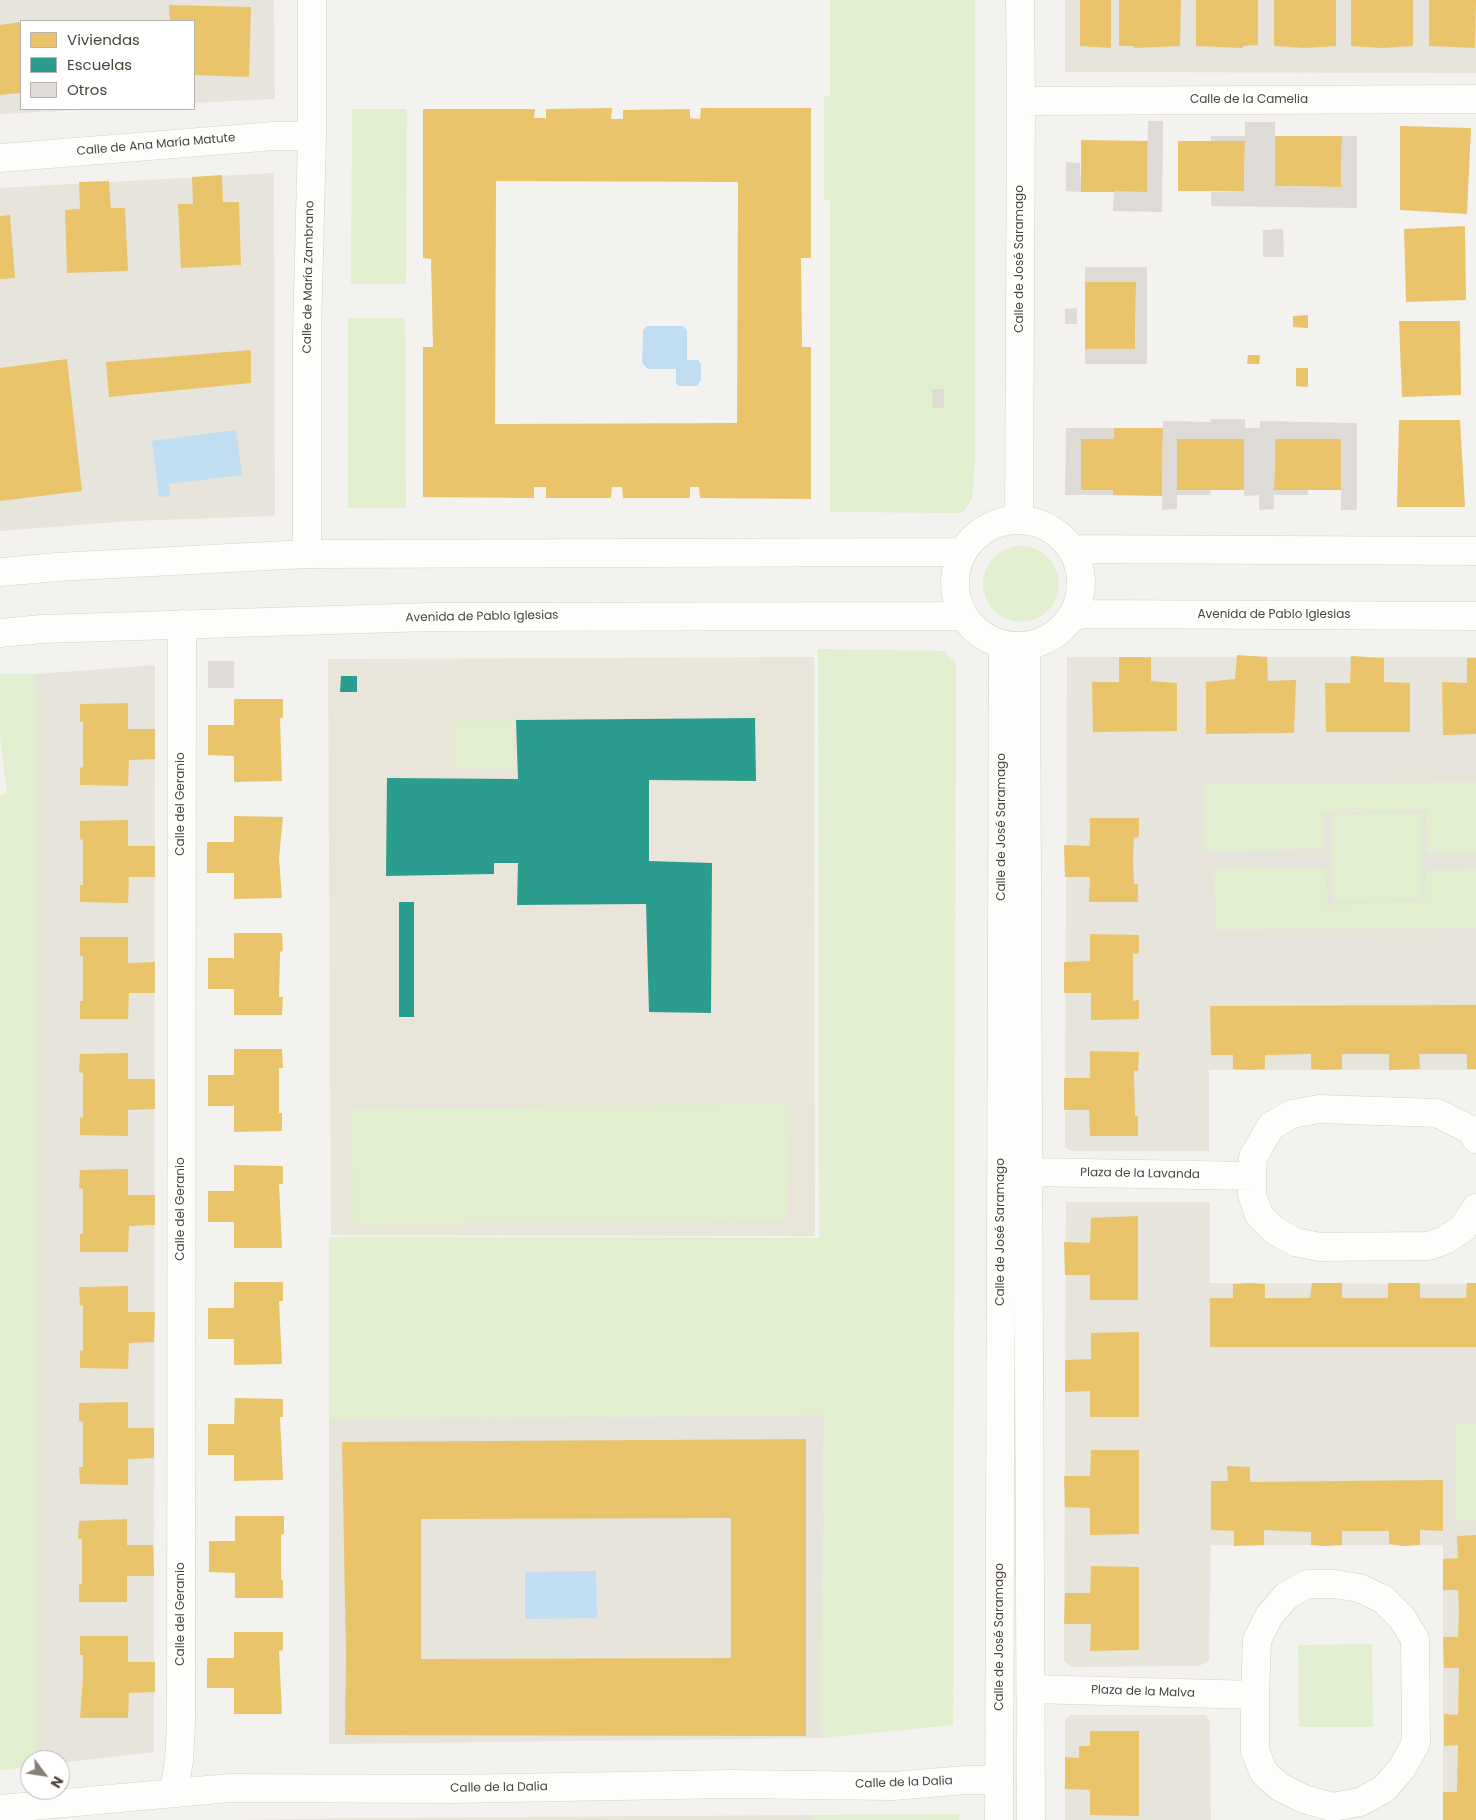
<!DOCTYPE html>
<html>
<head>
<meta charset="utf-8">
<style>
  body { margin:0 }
  #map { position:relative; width:1476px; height:1820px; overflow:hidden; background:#f4f2ee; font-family:Poppins,sans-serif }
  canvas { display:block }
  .legend { position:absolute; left:20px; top:20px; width:175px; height:90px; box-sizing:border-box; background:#fff; border:1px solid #b7b4b0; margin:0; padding:6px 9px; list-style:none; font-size:15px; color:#4b4439 }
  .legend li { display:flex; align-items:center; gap:10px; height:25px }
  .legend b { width:25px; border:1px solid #b7b4b0 }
  .north { position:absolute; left:20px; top:1750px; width:50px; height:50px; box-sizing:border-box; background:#fff; border:1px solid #b7b4b0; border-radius:50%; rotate:121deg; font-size:14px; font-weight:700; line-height:20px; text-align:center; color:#4b4439 }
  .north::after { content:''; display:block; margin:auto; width:18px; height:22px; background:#868178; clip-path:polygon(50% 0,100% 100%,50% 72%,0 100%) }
</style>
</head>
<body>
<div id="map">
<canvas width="1476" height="1820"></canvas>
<ul class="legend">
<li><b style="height:14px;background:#e9c46a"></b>Viviendas</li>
<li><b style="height:14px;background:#2a9d8f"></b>Escuelas</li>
<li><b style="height:14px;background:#dedbd6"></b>Otros</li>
</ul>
<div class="north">N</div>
</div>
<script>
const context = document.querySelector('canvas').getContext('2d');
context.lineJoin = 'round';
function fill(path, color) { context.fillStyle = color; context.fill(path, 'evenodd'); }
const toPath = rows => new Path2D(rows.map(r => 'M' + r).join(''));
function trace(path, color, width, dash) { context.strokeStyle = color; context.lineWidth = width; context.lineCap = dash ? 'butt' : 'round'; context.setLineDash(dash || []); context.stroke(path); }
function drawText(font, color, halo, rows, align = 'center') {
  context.font = font + ' Poppins,sans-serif'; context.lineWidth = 5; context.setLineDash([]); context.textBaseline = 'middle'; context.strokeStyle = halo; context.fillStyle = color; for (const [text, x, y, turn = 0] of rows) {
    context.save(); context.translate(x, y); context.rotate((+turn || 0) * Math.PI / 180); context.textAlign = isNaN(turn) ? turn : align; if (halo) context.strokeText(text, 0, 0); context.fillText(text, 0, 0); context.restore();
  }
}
const residential = toPath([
  [0,0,274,0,275,99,194,103,194,21,21,21,21,109,98,109,0,114],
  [1065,0,1476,0,1476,73,1065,72],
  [274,173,275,516,130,521,0,531,0,188],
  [1067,657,1476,657,1476,1070,1209,1070,1209,1151,1072,1151,1065,1147],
  [155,665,154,1752,60,1763,60,1760,37,1760,37,674],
  [1066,1202,1210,1202,1210,1283,1476,1284,1476,1820,1443,1820,1443,1545,1211,1545,1209,1661,1199,1666,1071,1667,1064,1661],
  [824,1415,821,1738,329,1744,329,1419],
  [1071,1715,1206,1715,1210,1722,1211,1820,1065,1820,1065,1723,1066,1718],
  [812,1815,812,1820,239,1820,374,1818]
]);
const education = toPath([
  [814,657,815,1236,331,1235,328,659]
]);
const green = toPath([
  [830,0,975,0,975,460,972,499,962,513,830,512,830,200,824,200,824,97,830,96],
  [352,109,407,109,406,284,351,284],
  [348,318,405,318,406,508,348,508],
  '983 584a38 38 0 1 1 76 0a38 38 0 1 1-76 0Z',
  [818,649,944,651,956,663,953,1725,821,1738,824,1415,329,1419,329,1237,819,1238],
  [0,674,37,674,37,1760,30,1760,30,1767,0,1770,0,795,7,794,0,736],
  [514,720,514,769,455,770,454,721],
  [1476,782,1476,854,1427,853,1426,810,1323,813,1325,849,1205,852,1204,784],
  [1421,813,1421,898,1333,903,1332,815],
  [1325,868,1328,905,1424,900,1426,870,1476,869,1476,928,1216,930,1213,869],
  [791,1103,787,1221,353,1225,351,1109],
  [1456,1423,1476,1423,1476,1521,1455,1520],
  [1372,1644,1373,1727,1299,1727,1298,1645],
  [959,1814,959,1820,812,1820,812,1815]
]);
const water = toPath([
  [647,326,683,326,687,330,687,360,698,360,701,364,701,380,697,386,679,386,676,383,676,369,648,369,642,363,643,330],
  [236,430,242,475,169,484,170,496,159,497,152,441],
  [596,1571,597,1618,525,1619,525,1572]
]);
const homes = toPath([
  [1080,0,1111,0,1111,48,1080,46],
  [1119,0,1181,0,1180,46,1134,48,1134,46,1119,46],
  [1196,0,1258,0,1258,45,1243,46,1243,48,1196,46],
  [1274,0,1336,0,1336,46,1305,48,1274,46],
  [1351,0,1413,0,1413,46,1382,48,1351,46],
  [1429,0,1476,0,1475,48,1429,46],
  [169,5,251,7,249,77,194,75,194,21,170,21],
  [21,22,21,93,0,95,0,25],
  [612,108,611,119,623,119,623,110,690,109,690,118,700,119,701,108,811,108,811,258,801,258,802,347,811,347,811,499,700,498,699,487,690,487,690,498,623,498,622,487,612,487,611,498,546,498,546,487,534,487,534,498,423,497,423,347,433,347,431,259,423,258,423,109,535,109,534,118,546,118,546,109],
  [496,181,738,182,737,423,495,424],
  [1400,126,1471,128,1467,214,1400,210],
  [1275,136,1342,136,1341,187,1275,186],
  [1081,140,1148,141,1147,192,1081,192],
  [1178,141,1245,141,1244,191,1178,191],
  [222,175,223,202,239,202,241,265,181,268,178,204,193,204,192,177],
  [109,181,111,208,125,208,128,271,67,273,65,210,80,209,79,182],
  [10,215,15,278,0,279,0,216],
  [1465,226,1466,300,1406,302,1404,229],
  [1085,282,1136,282,1135,349,1085,349],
  [1308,315,1308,328,1293,327,1293,316],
  [1399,321,1460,321,1461,395,1402,397],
  [251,350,251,383,109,397,106,362],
  [1248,355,1260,355,1259,364,1247,364],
  [67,359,82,491,0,501,0,368],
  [1296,368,1308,368,1308,387,1296,386],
  [1399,420,1460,420,1465,507,1397,507],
  [1114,428,1163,428,1162,496,1113,495,1113,490,1081,490,1081,439,1114,439],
  [1177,439,1244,439,1244,490,1177,490],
  [1275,439,1341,439,1341,490,1274,490],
  [1237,655,1267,657,1268,681,1296,680,1294,733,1206,734,1206,682,1235,679],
  [1351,656,1384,658,1384,682,1410,683,1410,732,1326,732,1325,683,1350,683],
  [1119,657,1151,657,1151,681,1177,683,1177,731,1093,732,1092,682,1119,682],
  [1467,658,1476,658,1476,734,1443,735,1442,682,1467,683],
  [234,699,283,699,283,718,280,718,282,781,234,782,234,756,208,755,208,725,234,725],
  [128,703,128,729,155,729,155,759,129,760,128,786,80,785,80,768,83,767,83,722,80,722,80,704],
  [234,816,283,817,279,858,282,898,234,899,234,873,207,873,207,842,234,842],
  [1090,818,1139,818,1139,837,1134,838,1133,860,1134,884,1138,884,1138,902,1089,902,1090,877,1065,877,1064,845,1090,846],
  [128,820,128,846,155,846,155,877,129,877,128,903,80,902,80,885,83,885,83,840,80,839,80,821],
  [234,933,282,933,283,951,280,952,279,997,283,997,282,1015,234,1015,234,989,208,989,208,958,234,958],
  [1090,934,1139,935,1139,953,1133,954,1133,1001,1139,1000,1139,1019,1091,1020,1091,993,1064,993,1064,962,1090,961],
  [80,937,128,937,128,963,155,962,155,993,129,993,128,1019,80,1019,80,1001,83,1001,83,956,80,956],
  [1476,1005,1476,1069,1467,1069,1467,1054,1419,1054,1420,1069,1389,1070,1389,1054,1342,1054,1342,1069,1326,1070,1311,1069,1311,1054,1265,1055,1265,1069,1249,1070,1233,1069,1233,1055,1211,1055,1210,1006],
  [234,1049,282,1049,283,1068,279,1068,279,1113,282,1113,282,1131,234,1132,234,1106,208,1106,208,1075,234,1075],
  [1090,1051,1139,1052,1138,1071,1134,1071,1135,1116,1138,1116,1138,1136,1090,1136,1089,1110,1064,1110,1064,1078,1090,1078],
  [128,1053,128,1079,155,1079,155,1109,128,1110,128,1136,80,1135,80,1117,83,1118,83,1073,79,1072,80,1054],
  [234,1165,283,1166,283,1184,279,1184,282,1248,234,1248,234,1222,208,1222,208,1191,234,1191],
  [128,1169,128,1195,155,1195,155,1225,129,1226,128,1252,80,1252,80,1234,83,1234,83,1189,79,1188,80,1170],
  [1138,1216,1138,1300,1090,1300,1090,1275,1065,1275,1064,1242,1090,1243,1091,1218],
  [234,1282,283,1282,283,1301,279,1301,282,1364,234,1365,234,1339,208,1339,208,1308,234,1308],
  [1312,1283,1342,1283,1342,1298,1388,1298,1388,1283,1420,1283,1420,1298,1466,1298,1467,1283,1476,1283,1476,1347,1210,1347,1210,1298,1233,1298,1233,1284,1249,1283,1265,1284,1265,1298,1310,1298],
  [128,1286,128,1312,155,1312,154,1342,129,1343,128,1369,80,1368,80,1351,83,1350,83,1306,80,1305,79,1287],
  [1139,1332,1139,1417,1090,1417,1090,1391,1065,1392,1065,1360,1091,1359,1091,1333],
  [235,1398,283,1399,283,1417,280,1417,283,1480,234,1481,234,1455,208,1455,208,1424,234,1424],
  [128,1402,128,1428,154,1428,154,1458,128,1459,128,1485,80,1484,79,1467,83,1467,83,1422,79,1421,79,1403],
  [806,1439,806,1736,345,1735,346,1653,342,1442],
  [731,1518,731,1658,421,1659,421,1519],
  [1091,1450,1139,1450,1139,1534,1090,1535,1090,1508,1065,1507,1064,1476,1090,1476],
  [1227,1466,1250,1467,1250,1482,1443,1480,1443,1531,1420,1530,1420,1545,1403,1546,1389,1544,1389,1531,1342,1531,1342,1545,1326,1546,1311,1545,1311,1532,1264,1530,1264,1545,1234,1546,1234,1531,1211,1530,1211,1481,1228,1481],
  [235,1516,284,1516,284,1534,281,1535,281,1580,283,1580,283,1598,235,1598,235,1573,209,1572,209,1541,235,1541],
  [127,1519,127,1545,153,1545,154,1576,127,1576,127,1602,79,1602,79,1584,82,1584,82,1539,78,1539,79,1521],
  [1476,1535,1476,1820,1443,1820,1443,1792,1457,1792,1458,1745,1444,1746,1444,1714,1458,1715,1459,1668,1444,1668,1443,1637,1458,1637,1459,1613,1458,1590,1443,1590,1443,1559,1458,1558,1457,1536],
  [1091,1566,1139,1567,1139,1650,1090,1651,1091,1624,1064,1624,1065,1593,1090,1593],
  [234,1632,283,1632,283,1650,279,1651,282,1714,234,1714,234,1688,207,1688,207,1658,234,1658],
  [80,1636,128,1636,128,1662,155,1662,155,1692,129,1693,128,1718,80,1718,83,1677,83,1655,80,1655],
  [1090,1731,1139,1731,1139,1816,1090,1815,1090,1790,1065,1789,1065,1757,1079,1758,1079,1746,1090,1746]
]);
const schools = toPath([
  [341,676,357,676,357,692,340,692],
  [755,718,756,781,649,780,649,861,712,863,711,1013,649,1012,646,904,517,905,518,863,494,863,494,874,386,876,387,778,518,779,516,720],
  [399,902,414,902,414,1017,399,1017]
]);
const building = toPath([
  [1148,121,1163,121,1162,212,1113,211,1114,191,1147,192],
  [1245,122,1275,122,1275,186,1341,187,1342,136,1357,136,1357,208,1211,206,1211,192,1244,191,1245,141,1211,141,1211,136,1245,136],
  [1066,162,1080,163,1081,192,1066,191],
  [1283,229,1284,257,1263,257,1263,230],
  [1085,267,1147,267,1147,364,1085,364,1085,349,1135,349,1136,316,1136,282,1085,282],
  [1077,308,1077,324,1065,324,1065,309],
  [932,389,944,389,944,408,933,408],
  [1211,419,1245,419,1245,428,1260,428,1260,421,1357,423,1357,510,1341,510,1341,439,1275,439,1274,490,1308,490,1308,495,1274,495,1274,509,1259,510,1259,495,1244,496,1244,439,1177,439,1177,490,1211,490,1210,495,1177,495,1177,509,1162,510,1163,421,1211,422],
  [1066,428,1114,428,1114,439,1081,439,1081,490,1113,490,1113,495,1065,495],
  [208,661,234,661,234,688,208,688]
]);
const minor = toPath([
  [1021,101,1476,99],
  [0,158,274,136,312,136],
  [1019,519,1021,101,1020,0],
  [307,554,307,333,312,136,312,0],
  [1476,1139,1471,1130,1437,1113,1319,1109,1292,1114,1271,1126,1253,1157,1252,1176,1252,1195,1259,1215,1274,1230,1295,1242,1320,1247,1428,1246,1445,1240,1463,1228,1476,1208],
  [1028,1172,1252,1176],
  [1031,1689,1255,1695,1255,1751,1264,1773,1280,1787,1304,1799,1332,1807,1360,1802,1384,1789,1402,1768,1416,1743,1415,1639,1402,1618,1383,1599,1359,1588,1335,1584,1307,1584,1286,1596,1269,1616,1257,1640,1255,1695],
  [174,1793,179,1760,181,1724,182,624],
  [0,1809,230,1788,453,1789,729,1784,893,1786,966,1780,999,1780]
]);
const tertiary = toPath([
  '955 583a63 63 0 1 1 126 0a63 63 0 1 1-126 0Z',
  [1073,549,1476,551],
  [0,572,57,567,307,554,962,552],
  [1073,617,1084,614,1476,616],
  [0,633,42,629,429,617,964,616],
  [1026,648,1031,1820],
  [999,1820,1003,645]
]);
const streetNames = [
  ["Calle de la Camelia",1249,100],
  ["Calle de Ana María Matute",156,145,-5],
  ["Calle de José Saramago",1020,259,-90],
  ["Calle de María Zambrano",309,277,-89],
  ["Avenida de Pablo Iglesias",1274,615],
  ["Avenida de Pablo Iglesias",482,617,-1],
  ["Calle del Geranio",181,804,-90],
  ["Calle de José Saramago",1002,827,-90],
  ["Plaza de la Lavanda",1140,1174,1],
  ["Calle del Geranio",181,1209,-90],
  ["Calle de José Saramago",1001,1232,-90],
  ["Calle del Geranio",181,1614,-90],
  ["Calle de José Saramago",1000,1637,-90],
  ["Plaza de la Malva",1143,1692,2],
  ["Calle de la Dalia",904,1783,-2],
  ["Calle de la Dalia",499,1788,-1]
];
fill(residential, '#e7e4dc');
fill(education, '#eae5da');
fill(green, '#e1eecf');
fill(water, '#c0ddf1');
fill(homes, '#e9c46a');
fill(schools, '#2a9d8f');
fill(building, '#dedbd6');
trace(minor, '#d2d0cb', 29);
trace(tertiary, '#d2d0cb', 29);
trace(minor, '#fdfdfc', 28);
trace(tertiary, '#fdfdfc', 28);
drawText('12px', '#4b4439', '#fff', streetNames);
</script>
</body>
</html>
